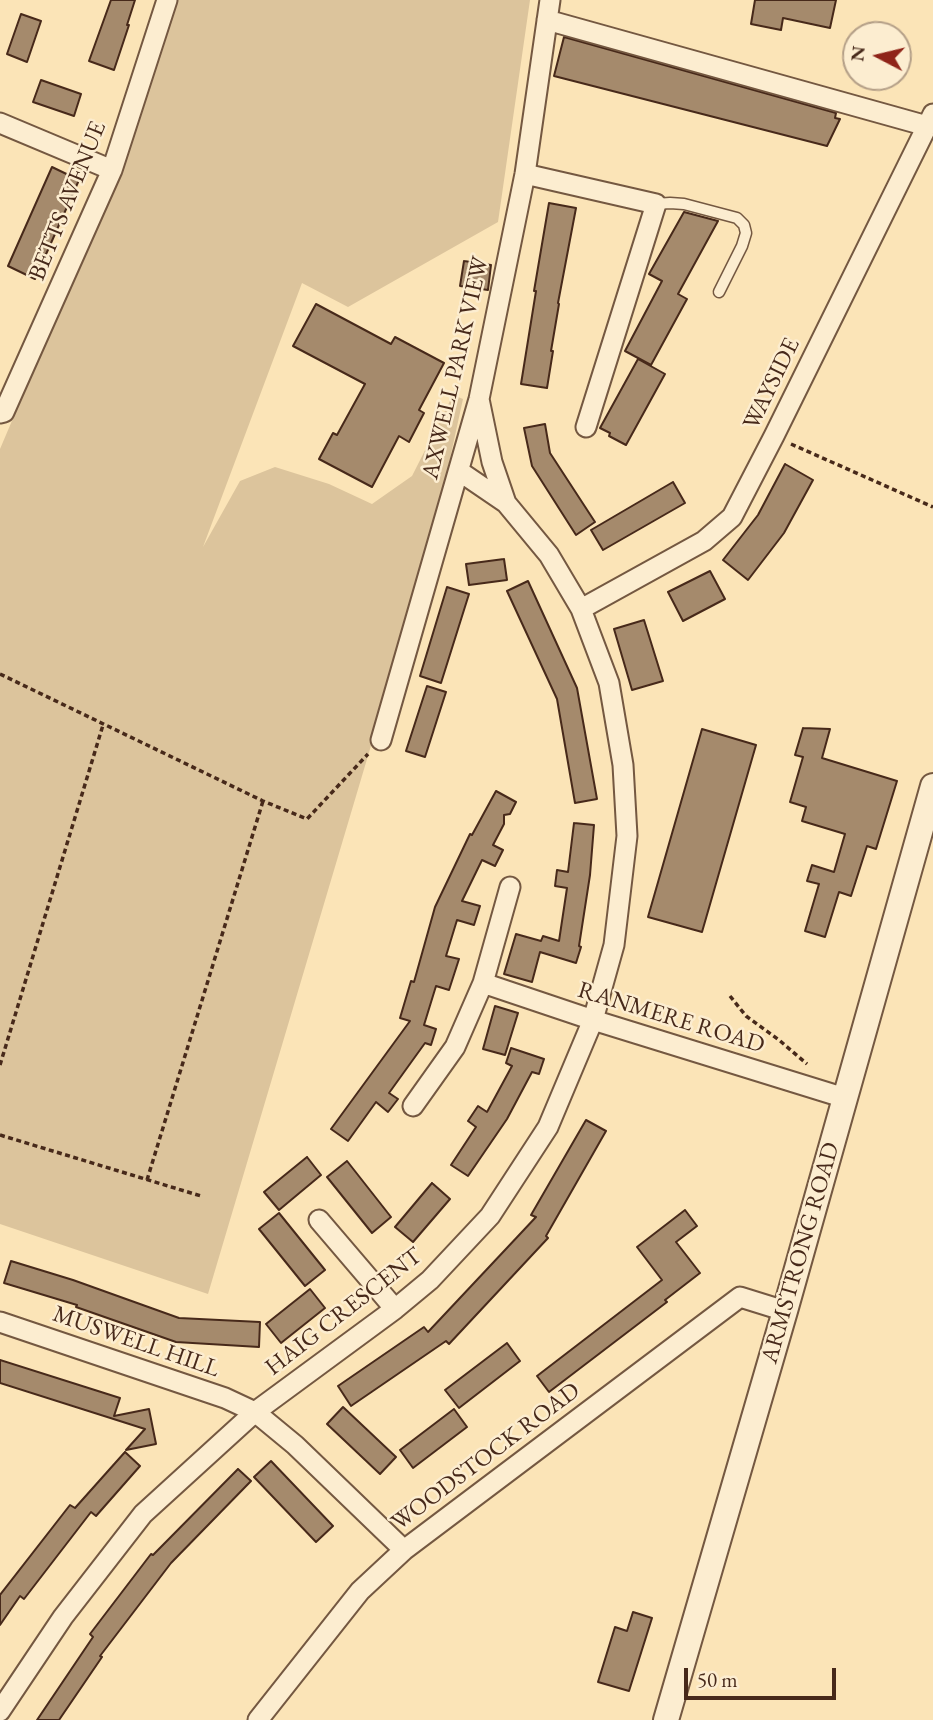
<!DOCTYPE html>
<html>
<head>
<meta charset="utf-8">
<style>
  body { margin:0 }
  #map { position:relative; width:933px; height:1720px; overflow:hidden; background:#fbe4b7; font-family:"EB Garamond",serif }
  canvas { display:block }
  .north { position:absolute; left:842px; top:21px; width:70px; height:70px; box-sizing:border-box; background:#fcedd0; border:2px solid #b49f87; border-radius:50%; rotate:277deg; font-size:19px; font-weight:700; line-height:28px; text-align:center; color:#47291a }
  .north::after { content:''; display:block; margin:auto; width:24px; height:32px; background:#8f2418; clip-path:polygon(50% 0,100% 100%,50% 72%,0 100%) }
  .scale { position:absolute; left:684px; top:1668px; width:152px; height:32px; box-sizing:border-box; border:4px solid #47291a; border-top:0; padding-left:9px; font-size:21px; line-height:24px; white-space:nowrap; color:#47291a; -webkit-text-stroke:5px #fcedd0; paint-order:stroke }
</style>
</head>
<body>
<div id="map">
<canvas width="933" height="1720"></canvas>
<div class="north">N</div>
<div class="scale">50 m</div>
</div>
<script>
const context = document.querySelector('canvas').getContext('2d');
context.lineJoin = 'round';
function fill(path, color) { context.fillStyle = color; context.fill(path, 'evenodd'); }
const toPath = rows => new Path2D(rows.map(r => 'M' + r).join(''));
function trace(path, color, width, dash) { context.strokeStyle = color; context.lineWidth = width; context.lineCap = dash ? 'butt' : 'round'; context.setLineDash(dash || []); context.stroke(path); }
function drawText(font, color, halo, rows, align = 'center') {
  context.font = font + ' "EB Garamond",serif'; context.lineWidth = 5; context.setLineDash([]); context.textBaseline = 'middle'; context.strokeStyle = halo; context.fillStyle = color; for (const [text, x, y, turn = 0] of rows) {
    context.save(); context.translate(x, y); context.rotate((+turn || 0) * Math.PI / 180); context.textAlign = isNaN(turn) ? turn : align; if (halo) context.strokeText(text, 0, 0); context.fillText(text, 0, 0); context.restore();
  }
}
const green = toPath([
  [177,0,530,0,498,222,348,307,302,283,203,547,240,481,275,467,329,484,372,504,412,476,453,395,463,399,447,472,370,749,208,1294,0,1224,0,449,116,176]
]);
const building = toPath([
  [111,0,135,0,127,25,129,25,114,70,89,61,111,0],
  [755,0,836,0,830,28,783,18,781,30,751,24,755,0],
  [21,14,41,21,27,62,7,54,21,14],
  [564,37,836,113,835,118,840,119,827,146,554,76,564,37],
  [41,80,81,94,74,116,33,102,41,80],
  [52,167,79,180,35,279,8,266,52,167],
  [549,203,576,208,558,303,559,304,551,351,553,351,547,388,521,384,536,291,534,291,549,203],
  [684,212,718,221,678,294,687,299,651,365,625,351,662,281,649,274,684,212],
  [464,261,491,265,488,290,460,286,464,261],
  [316,304,391,344,395,337,444,363,419,410,424,413,409,442,399,436,372,487,319,459,333,433,337,435,365,384,293,346,316,304],
  [638,359,665,374,626,445,609,436,610,433,600,428,638,359],
  [545,424,550,453,595,522,576,535,532,466,524,428,545,424],
  [785,464,813,480,784,533,748,580,723,560,758,515,785,464],
  [673,482,685,503,603,550,591,530,673,482],
  [504,559,507,580,469,585,466,564,504,559],
  [710,571,725,599,683,621,668,592,710,571],
  [528,581,577,688,597,799,575,803,557,699,507,591,528,581],
  [447,587,469,594,441,683,420,676,447,587],
  [644,620,663,681,632,690,614,629,644,620],
  [427,686,446,692,425,757,406,751,427,686],
  [803,728,830,729,822,758,897,781,876,849,867,846,851,896,839,892,825,937,805,931,819,884,807,881,812,865,834,872,845,834,802,821,806,807,790,802,803,757,795,755,803,728],
  [702,729,756,745,702,932,648,917,702,729],
  [496,791,516,802,510,814,504,815,504,824,493,845,503,850,495,866,482,860,462,901,480,906,474,925,457,920,446,956,459,959,449,990,436,986,424,1025,436,1029,431,1045,425,1043,389,1093,398,1099,388,1112,376,1102,348,1141,331,1129,410,1021,400,1018,411,981,414,982,435,907,470,834,472,835,496,791],
  [574,823,594,825,590,875,579,946,581,947,576,963,540,952,532,982,504,974,516,934,541,941,543,936,559,941,567,888,555,886,557,870,568,872,574,823],
  [495,1006,518,1013,505,1055,483,1049,495,1006],
  [511,1048,544,1059,539,1074,532,1072,507,1119,468,1176,451,1165,476,1127,468,1121,478,1106,487,1112,512,1066,506,1063,511,1048],
  [586,1120,606,1131,546,1236,548,1238,449,1344,446,1341,351,1406,338,1386,424,1327,428,1332,536,1217,531,1215,586,1120],
  [307,1157,321,1175,279,1210,264,1192,307,1157],
  [347,1161,391,1217,372,1233,327,1177,347,1161],
  [432,1183,450,1199,413,1242,395,1227,432,1183],
  [685,1210,697,1226,676,1242,700,1273,665,1300,667,1302,549,1392,537,1376,662,1280,637,1247,685,1210],
  [279,1213,325,1270,305,1286,259,1229,279,1213],
  [11,1261,73,1280,179,1318,260,1322,259,1347,176,1342,76,1307,77,1305,4,1283,11,1261],
  [310,1289,325,1308,281,1343,266,1324,310,1289],
  [507,1343,520,1361,459,1408,445,1390,507,1343],
  [0,1360,120,1398,114,1416,149,1409,156,1444,126,1450,145,1429,0,1383,0,1360],
  [343,1407,396,1457,380,1474,327,1424,343,1407],
  [454,1409,467,1427,413,1468,400,1450,454,1409],
  [125,1452,140,1466,96,1516,91,1512,24,1599,20,1596,0,1625,0,1595,70,1505,75,1508,125,1452],
  [271,1461,333,1526,316,1542,254,1477,271,1461],
  [238,1469,251,1481,171,1563,100,1656,102,1657,59,1720,37,1720,93,1637,90,1634,151,1554,153,1555,238,1469],
  [633,1612,652,1618,629,1691,598,1682,615,1627,627,1631,633,1612]
]);
const path = toPath([
  [791,444,933,507],
  [0,674,263,801,307,819,368,754],
  [730,996,746,1016,779,1040,807,1064],
  [0,1065,103,725],
  [0,1135,201,1196],
  [147,1180,263,801]
]);
const service = toPath([
  [656,204,670,203,684,204,737,218,744,225,746,233,742,246,719,292]
]);
const minor = toPath([
  [547,20,927,126],
  [0,123,112,170],
  [525,174,656,204,586,427],
  [0,413,4,412,112,170,167,0],
  [459,471,506,503],
  [581,609,704,541,732,517,774,436,933,114],
  [381,740,479,399,525,174,550,0],
  [483,983,593,1020,845,1098],
  [413,1106,455,1047,483,983,510,887],
  [319,1220,395,1309],
  [0,1322,225,1398,255,1412,295,1445,404,1550],
  [0,1711,63,1617,143,1514,255,1412,395,1309,430,1280,490,1216,548,1127,593,1020,614,945,627,836,623,765,609,683,581,609,549,555,506,503,492,462,479,399],
  [258,1720,360,1591,404,1550,740,1297,785,1311]
]);
const tertiary = toPath([
  [666,1720,785,1311,933,786]
]);
const streetNames = [
  ["BETTS AVENUE",68,201,-68],
  ["AXWELL PARK VIEW",456,368,-77],
  ["WAYSIDE",772,384,-64],
  ["RANMERE ROAD",671,1018,17],
  ["ARMSTRONG ROAD",801,1253,-74],
  ["HAIG CRESCENT",344,1312,-38],
  ["MUSWELL HILL",136,1342,19],
  ["WOODSTOCK ROAD",486,1457,-37]
];
fill(green, '#dcc49c');
fill(building, '#a58a6c');
trace(building, '#47291a', 2);
trace(service, '#745841', 13);
trace(minor, '#745841', 23);
trace(tertiary, '#745841', 28);
trace(path, '#47291a', 3.5, [5, 3.5]);
trace(service, '#fcedd0', 10);
trace(minor, '#fcedd0', 19);
trace(tertiary, '#fcedd0', 24);
drawText('24px', '#47291a', '#fcedd0', streetNames);
</script>
</body>
</html>
